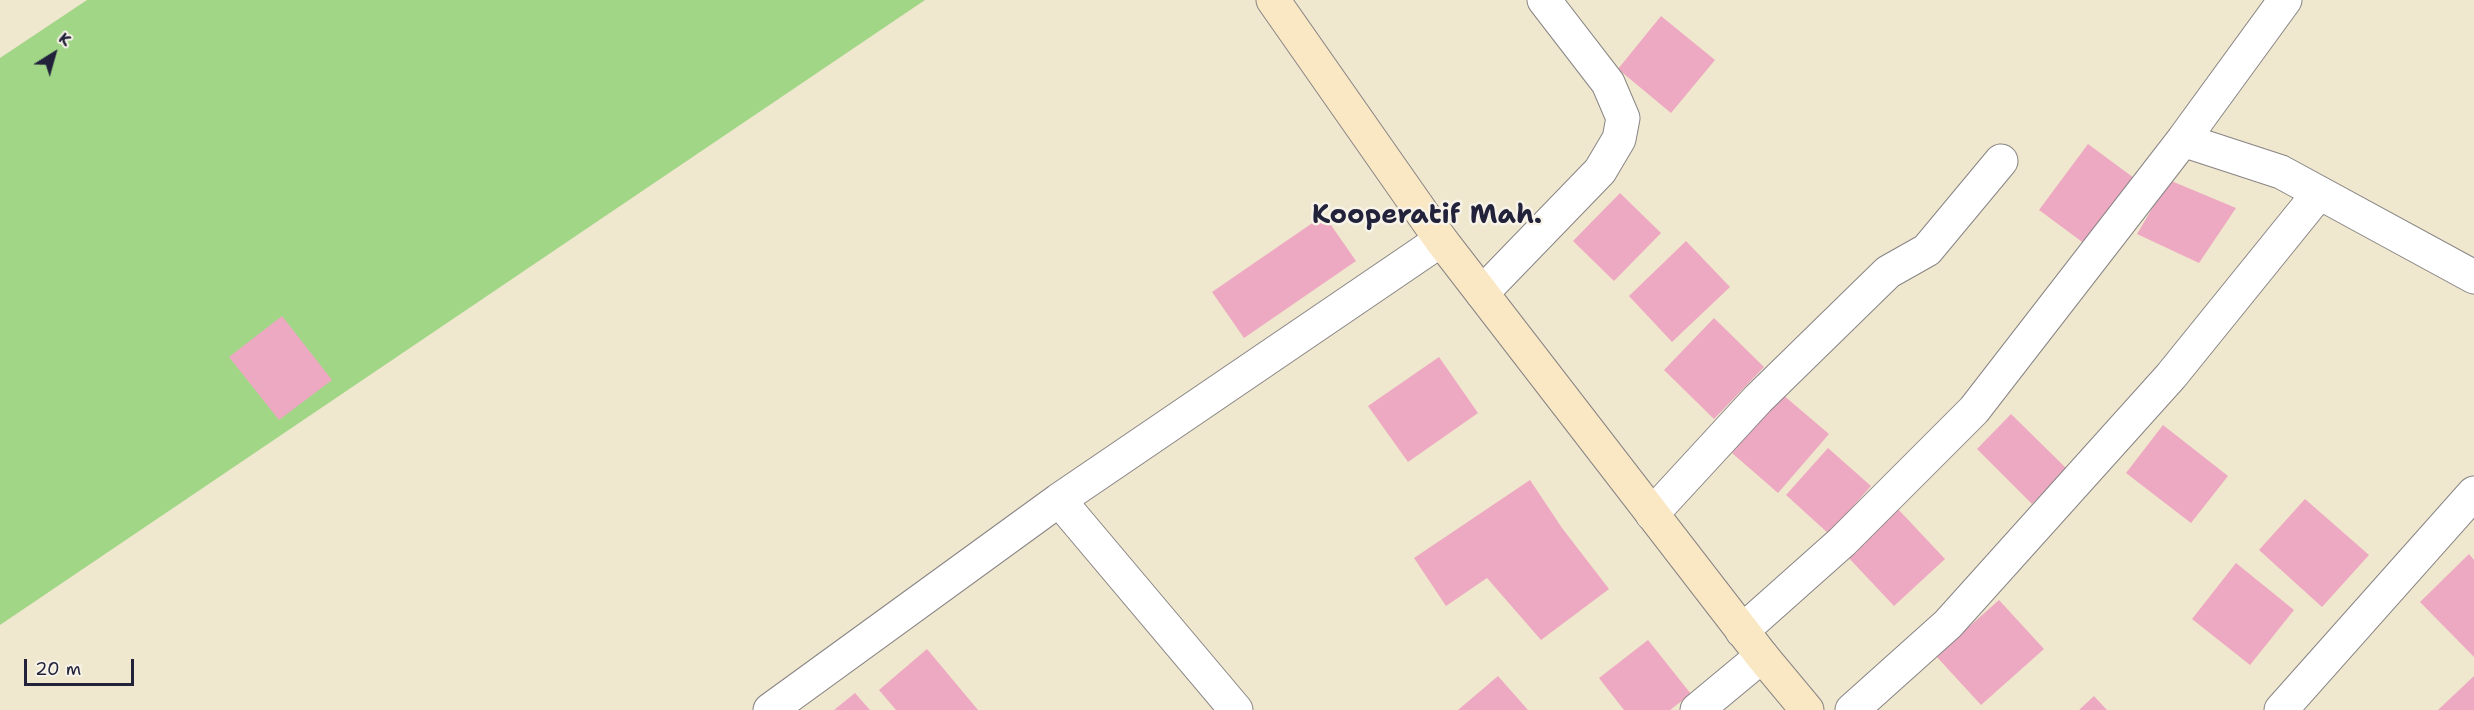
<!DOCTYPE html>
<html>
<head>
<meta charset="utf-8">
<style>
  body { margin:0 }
  #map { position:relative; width:2474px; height:710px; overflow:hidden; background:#efe7ce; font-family:"Shantell Sans",sans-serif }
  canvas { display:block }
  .north { position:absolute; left:24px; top:24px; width:60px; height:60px; -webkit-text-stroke:4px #f7f3e8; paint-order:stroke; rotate:37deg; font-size:16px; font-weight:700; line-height:24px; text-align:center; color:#22223b }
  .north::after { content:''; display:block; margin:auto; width:21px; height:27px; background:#22223b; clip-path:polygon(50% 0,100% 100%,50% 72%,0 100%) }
  .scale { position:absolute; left:24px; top:659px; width:110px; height:27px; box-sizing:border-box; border:3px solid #22223b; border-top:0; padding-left:8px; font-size:18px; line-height:21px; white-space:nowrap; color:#22223b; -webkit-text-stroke:4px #f7f3e8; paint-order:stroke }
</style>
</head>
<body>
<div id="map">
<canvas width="2474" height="710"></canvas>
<div class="north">K</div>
<div class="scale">20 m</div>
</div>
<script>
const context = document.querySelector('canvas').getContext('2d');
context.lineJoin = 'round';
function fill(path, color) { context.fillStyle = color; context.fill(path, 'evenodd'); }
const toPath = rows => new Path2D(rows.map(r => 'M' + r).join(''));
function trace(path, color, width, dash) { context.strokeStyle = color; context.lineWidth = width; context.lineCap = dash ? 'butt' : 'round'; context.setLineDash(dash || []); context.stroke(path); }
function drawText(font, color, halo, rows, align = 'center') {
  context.font = font + ' "Shantell Sans",sans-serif'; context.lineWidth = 5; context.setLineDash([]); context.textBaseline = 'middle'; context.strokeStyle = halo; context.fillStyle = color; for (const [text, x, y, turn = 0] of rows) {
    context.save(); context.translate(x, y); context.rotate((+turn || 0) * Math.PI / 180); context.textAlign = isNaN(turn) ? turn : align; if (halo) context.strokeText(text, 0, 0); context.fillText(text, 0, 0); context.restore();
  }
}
const green = toPath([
  [87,0,925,0,0,625,0,58]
]);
const building = toPath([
  [1661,16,1715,60,1671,113,1618,69],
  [2088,144,2134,178,2085,244,2039,210],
  [2169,180,2236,208,2199,263,2137,234],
  [1620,193,1661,233,1614,281,1573,241],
  [1324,215,1356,261,1244,338,1212,292],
  [1686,241,1730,287,1672,342,1629,296],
  [282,316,332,380,279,420,229,357],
  [1714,318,1764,367,1714,419,1664,370],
  [1439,357,1478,413,1408,462,1368,406],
  [1782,394,1829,434,1778,493,1732,453],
  [2011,414,2067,469,2032,504,1977,449],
  [2163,425,2228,476,2191,523,2126,473],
  [1828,448,1871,486,1829,534,1786,495],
  [1530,480,1562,528,1609,589,1541,640,1487,578,1446,606,1414,558],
  [2305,499,2369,555,2322,607,2259,550],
  [1897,508,1945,559,1894,606,1846,555],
  [2469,554,2474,560,2474,657,2420,602],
  [2236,563,2294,610,2250,665,2192,619],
  [1999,600,2044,649,1981,705,1936,656],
  [1648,640,1691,694,1670,710,1624,710,1599,678],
  [927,649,978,710,896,710,879,690],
  [1498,676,1528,710,1458,710],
  [2474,676,2474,710,2438,710],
  [855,693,870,710,834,710],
  [2094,696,2107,710,2079,710]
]);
const street = toPath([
  [2183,140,2281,172,2474,277],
  [1482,293,1600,171,1619,139,1623,118,1608,83,1544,0],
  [1059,500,1236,710],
  [1652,514,1758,399,1888,272,1927,250,2001,161],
  [1742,631,1842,542,1974,410,2183,140,2285,0],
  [770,710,1059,500,1441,240],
  [1697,710,1762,656],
  [1852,710,1948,624,2171,376,2319,193],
  [2281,710,2474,493]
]);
const secondary = toPath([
  [1273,0,1441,240,1762,656,1807,710]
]);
const districtNames = [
  ["Kooperatif Mah.",1427,216]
];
fill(green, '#a1d687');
fill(building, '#eea9c2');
trace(street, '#888484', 35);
trace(secondary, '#888484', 35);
trace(street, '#fff', 33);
trace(secondary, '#fae7c3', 33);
drawText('bold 27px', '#22223b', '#f7f3e8', districtNames);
</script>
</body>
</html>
